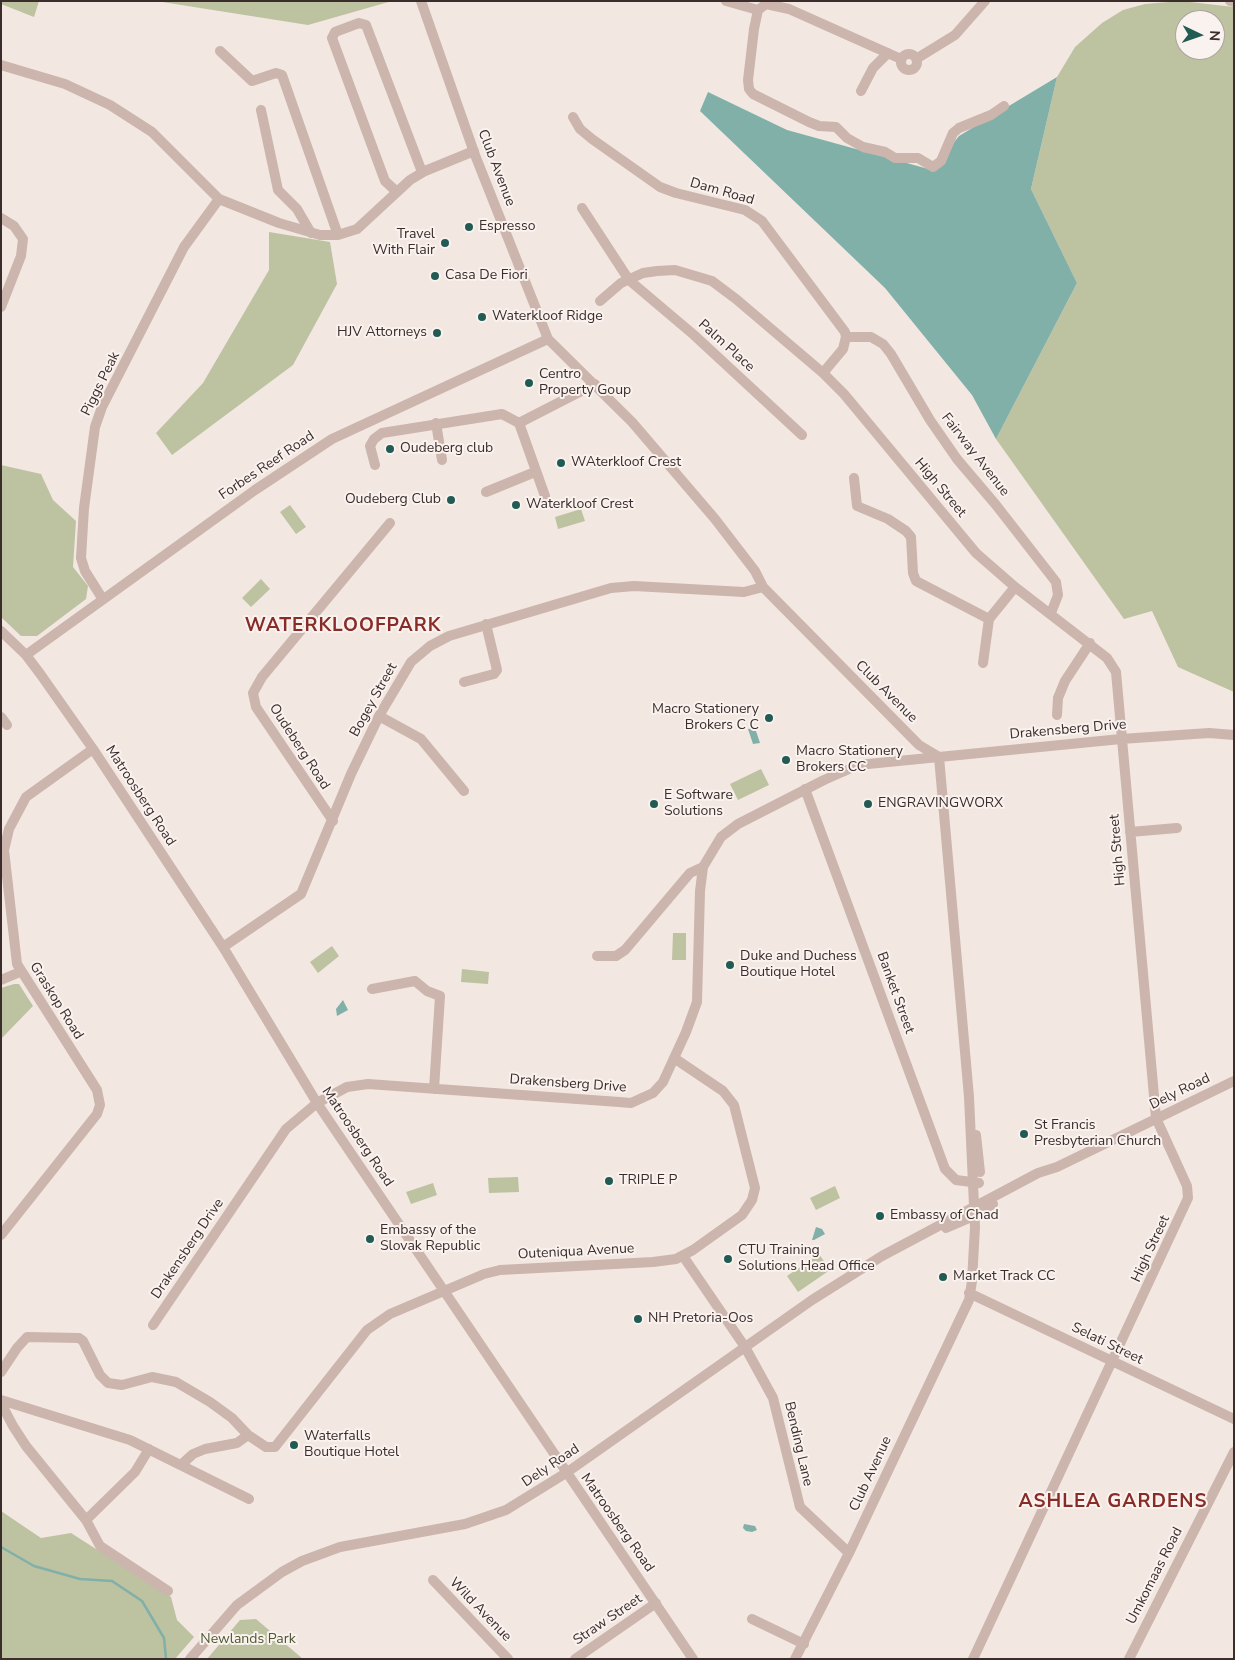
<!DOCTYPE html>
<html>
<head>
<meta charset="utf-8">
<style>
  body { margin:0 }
  #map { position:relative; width:1235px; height:1660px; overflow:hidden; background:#f3e7e1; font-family:"Nunito Sans",sans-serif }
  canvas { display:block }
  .frame { position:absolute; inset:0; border:2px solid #3a2d2b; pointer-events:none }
  .north { position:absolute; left:1175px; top:10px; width:50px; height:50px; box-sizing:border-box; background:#faf2ee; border:1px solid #ada3a0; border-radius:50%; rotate:93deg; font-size:14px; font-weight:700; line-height:20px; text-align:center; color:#3a2d2b }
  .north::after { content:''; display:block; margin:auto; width:18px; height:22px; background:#215b54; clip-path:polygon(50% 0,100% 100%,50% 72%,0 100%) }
</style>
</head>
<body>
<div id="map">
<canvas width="1235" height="1660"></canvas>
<div class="frame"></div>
<div class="north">N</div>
</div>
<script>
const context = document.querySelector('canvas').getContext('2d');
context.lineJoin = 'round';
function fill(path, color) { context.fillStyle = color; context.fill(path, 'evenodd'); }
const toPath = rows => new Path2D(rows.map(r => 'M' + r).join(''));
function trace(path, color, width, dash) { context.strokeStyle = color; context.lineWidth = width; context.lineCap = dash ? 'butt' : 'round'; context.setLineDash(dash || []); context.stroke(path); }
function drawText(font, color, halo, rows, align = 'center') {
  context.font = font + ' "Nunito Sans",sans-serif'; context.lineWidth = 4; context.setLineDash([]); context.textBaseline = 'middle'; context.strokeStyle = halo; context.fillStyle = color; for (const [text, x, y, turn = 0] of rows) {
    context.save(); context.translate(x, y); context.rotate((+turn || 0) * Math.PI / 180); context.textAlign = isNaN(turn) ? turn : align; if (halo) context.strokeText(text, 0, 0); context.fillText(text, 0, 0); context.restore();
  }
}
const green = toPath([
  [1,1,39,1,34,17,1,4],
  [156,1,392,1,308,25],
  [1181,1,1234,7,1234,692,1178,667,1152,611,1124,619,996,439,1077,283,1031,189,1057,77,1075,47,1102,23,1123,10,1145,4],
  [1185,20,1215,20,1215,50,1185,50],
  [269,232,330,242,337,284,293,365,172,455,156,433,203,383,269,270],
  [1,465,41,474,53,500,76,521,73,567,88,586,86,599,37,636,21,636,1,617],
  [290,505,306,527,296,534,280,512],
  [581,509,585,521,558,529,555,517],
  [261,579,270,589,251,607,242,598],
  [761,769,769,785,738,800,730,784],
  [673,933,686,933,686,960,672,960],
  [332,946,339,956,318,973,310,962],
  [462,969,489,972,488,984,461,982],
  [14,984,19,984,33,1006,1,1039,1,988],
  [518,1177,519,1192,489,1193,488,1178],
  [433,1183,437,1195,411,1204,406,1192],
  [835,1186,840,1198,816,1210,810,1198],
  [819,1254,830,1270,798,1292,787,1276],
  [1,1511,41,1538,71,1533,171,1597,177,1620,194,1637,175,1659,1,1659],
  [256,1619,303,1659,207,1659,240,1620]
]);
const water = toPath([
  [1057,77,1031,189,1077,283,996,439,972,395,885,288,700,111,708,92,787,130,932,170,959,136],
  [755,728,760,743,753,744,748,729],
  [343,1000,348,1010,337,1016,336,1009],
  [816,1227,822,1229,825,1234,814,1240,812,1240],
  [744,1524,755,1526,757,1530,752,1532,746,1531,743,1528]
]);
const stream = toPath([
  [1,1547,34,1566,80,1579,112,1581,142,1601,164,1638,166,1659]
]);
const minor = toPath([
  [421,1,475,155,548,339,632,422,715,519,755,571,763,587,919,745,939,757],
  [726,1,758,10],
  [1230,1,1234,2],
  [220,51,252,81,276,73,282,75,338,235],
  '901 62a8 8 0 1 1 16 0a8 8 0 1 1-16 0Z',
  [901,59,789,9,766,4,758,10,754,29,748,80,749,89,753,94,809,122,819,126,836,127,847,138,863,147,885,152,895,158,918,158,933,167,941,161,953,133,959,128,991,115,1004,106],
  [916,59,955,35,985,1],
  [1,65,65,84,110,105,152,132,219,199,279,223,320,235,338,235,357,229,410,180,425,171,474,151],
  [861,91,873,68,888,53],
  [261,110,278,190,297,209,311,233],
  [573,117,580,129,592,139,660,187,676,193,745,210,762,221,845,332,846,337,843,349,823,373],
  [397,192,385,181,332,38,335,32,359,23,366,25,422,172],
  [582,208,629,280,694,335,802,435],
  [1,218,14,226,23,239,21,256,1,307],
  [600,301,621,283,643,273,657,271,675,270,712,281,736,299,823,373,844,394,976,553,1015,587,1107,658,1116,672,1156,1118,1187,1186,1188,1198,973,1659],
  [846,337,871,337,883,344,891,354,930,420,957,459,996,505,1056,582,1058,595,1051,613],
  [436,423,442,460],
  [519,423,595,384],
  [375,465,370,446,374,439,382,433,502,414,519,423,545,496],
  [854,478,857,506,888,519,906,531,911,537,913,573,916,581,989,619,983,663],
  [486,492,535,472],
  [102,598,85,571,81,558,84,508,95,427,102,407,184,247,219,199],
  [989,619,1015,587],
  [1,631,26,655,41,675,93,749,223,947,317,1103,693,1659],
  [26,655,255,490,332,439,548,339],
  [464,682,494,674,497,670,486,624],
  [1057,715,1058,698,1065,681,1090,643],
  [379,716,421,739,464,791],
  [1,717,7,725],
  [805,789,945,1169,956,1180,979,1183],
  [333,821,256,707,253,693,262,677,390,523],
  [1130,832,1177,828],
  [223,947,301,894,351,774,379,716,411,662,430,646,449,636,611,588,634,586,744,592,763,587],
  [597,956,616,956,625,950,690,873,703,867],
  [1,980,20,972],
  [372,989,415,981,427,991,440,996,434,1089],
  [976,1135,980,1172],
  [946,1228,974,1216,993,1204],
  [1,1235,97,1114,100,1105,97,1090,17,964,4,850,9,829,26,797,93,749],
  [683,1256,745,1347,773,1398,800,1507,849,1553],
  [969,1293,1234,1419],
  [153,1325,286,1129,317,1103,347,1087,368,1084,619,1102,631,1103,653,1093,663,1082,686,1032,697,1002,700,891,703,867,721,837,738,824,824,780,858,765,1121,739,1209,733,1234,735],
  [1,1372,17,1348,27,1337,79,1338,83,1341,100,1375,108,1383,122,1385,152,1377,176,1382,210,1402,232,1418,248,1435,266,1447,275,1447,367,1330,390,1314,484,1274,500,1270,653,1262,676,1259,693,1250,742,1215,752,1200,755,1188,734,1105,723,1091,674,1058],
  [1,1400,130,1440,249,1499],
  [1,1403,13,1426,26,1446,86,1520,100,1546,168,1591],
  [182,1464,193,1454,205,1449,237,1443,248,1435],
  [86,1520,135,1472,149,1449],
  [433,1580,508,1659],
  [752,1619,804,1644],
  [190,1659,237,1605,282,1572,302,1561,340,1547,465,1524,506,1510,566,1473,812,1300,882,1256,1038,1173,1057,1167,1234,1081],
  [575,1659,656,1603],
  [795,1659,849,1553,969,1300,972,1281,975,1227,969,1097,939,757],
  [1129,1659,1234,1452]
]);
const markers = [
  [469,227,5,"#215b54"],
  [445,243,5,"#215b54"],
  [435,276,5,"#215b54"],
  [482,317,5,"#215b54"],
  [437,333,5,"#215b54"],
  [529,383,5,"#215b54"],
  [390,449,5,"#215b54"],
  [561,463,5,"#215b54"],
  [451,500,5,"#215b54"],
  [516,505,5,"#215b54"],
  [769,718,5,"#215b54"],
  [786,760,5,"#215b54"],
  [654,804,5,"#215b54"],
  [868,804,5,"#215b54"],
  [730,965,5,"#215b54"],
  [1024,1134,5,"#215b54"],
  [609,1181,5,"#215b54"],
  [880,1216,5,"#215b54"],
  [370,1239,5,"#215b54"],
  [728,1259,5,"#215b54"],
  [943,1277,5,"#215b54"],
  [638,1319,5,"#215b54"],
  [294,1445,5,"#215b54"]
];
const streetNames = [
  ["Club Avenue",496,168,69],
  ["Dam Road",722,192,16],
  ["Palm Place",726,346,42],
  ["Piggs Peak",101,384,-64],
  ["Fairway Avenue",975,455,52],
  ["Forbes Reef Road",267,466,-34],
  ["High Street",940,488,50],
  ["Club Avenue",886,692,45],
  ["Bogey Street",374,700,-61],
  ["Drakensberg Drive",1068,730,-5],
  ["Oudeberg Road",299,747,57],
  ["Matroosberg Road",140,796,57],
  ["High Street",1118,850,-95],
  ["Banket Street",895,993,70],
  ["Graskop Road",56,1001,58],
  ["Drakensberg Drive",568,1084,4],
  ["Dely Road",1180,1092,-26],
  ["Matroosberg Road",357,1137,56],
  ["Drakensberg Drive",188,1249,-56],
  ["High Street",1151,1249,-65],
  ["Outeniqua Avenue",576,1252,-3],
  ["Selati Street",1107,1344,26],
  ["Bending Lane",798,1444,77],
  ["Dely Road",551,1466,-34],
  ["Club Avenue",871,1474,-65],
  ["Matroosberg Road",617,1523,55],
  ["Umkomaas Road",1155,1576,-63],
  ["Wild Avenue",480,1610,46],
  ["Straw Street",608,1620,-34]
];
const poiNames = [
  ["Espresso",479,227],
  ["Travel",435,235,"right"],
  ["With Flair",435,251,"right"],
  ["Casa De Fiori",445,276],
  ["Waterkloof Ridge",492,317],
  ["HJV Attorneys",427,333,"right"],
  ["Centro",539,375],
  ["Property Goup",539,391],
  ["Oudeberg club",400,449],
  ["WAterkloof Crest",571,463],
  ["Oudeberg Club",441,500,"right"],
  ["Waterkloof Crest",526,505],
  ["Macro Stationery",759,710,"right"],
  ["Brokers C C",759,726,"right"],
  ["Macro Stationery",796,752],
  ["Brokers CC",796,768],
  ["E Software",664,796],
  ["Solutions",664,812],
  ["ENGRAVINGWORX",878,804],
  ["Duke and Duchess",740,957],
  ["Boutique Hotel",740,973],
  ["St Francis",1034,1126],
  ["Presbyterian Church",1034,1142],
  ["TRIPLE P",619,1181],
  ["Embassy of Chad",890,1216],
  ["Embassy of the",380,1231],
  ["Slovak Republic",380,1247],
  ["CTU Training",738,1251],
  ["Solutions Head Office",738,1267],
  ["Market Track CC",953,1277],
  ["NH Pretoria-Oos",648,1319],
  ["Waterfalls",304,1437],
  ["Boutique Hotel",304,1453]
];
const parkNames = [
  ["Newlands Park",248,1640]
];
const districtNames = [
  ["WATERKLOOFPARK",343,626],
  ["ASHLEA GARDENS",1113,1502]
];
fill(green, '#bdc2a1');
fill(water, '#81b0a9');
trace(stream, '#81b0a9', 2.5);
trace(minor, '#cbb5ad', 10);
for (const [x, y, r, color] of markers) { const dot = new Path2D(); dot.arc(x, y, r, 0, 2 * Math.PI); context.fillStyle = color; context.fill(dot); trace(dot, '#faf2ee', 2); }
drawText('14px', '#3a2d2b', '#faf2ee', streetNames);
drawText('14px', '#3a2d2b', '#faf2ee', poiNames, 'left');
drawText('14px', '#505830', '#faf2ee', parkNames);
context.letterSpacing = '1px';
drawText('bold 19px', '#872c26', '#faf2ee', districtNames);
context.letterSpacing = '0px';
</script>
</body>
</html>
